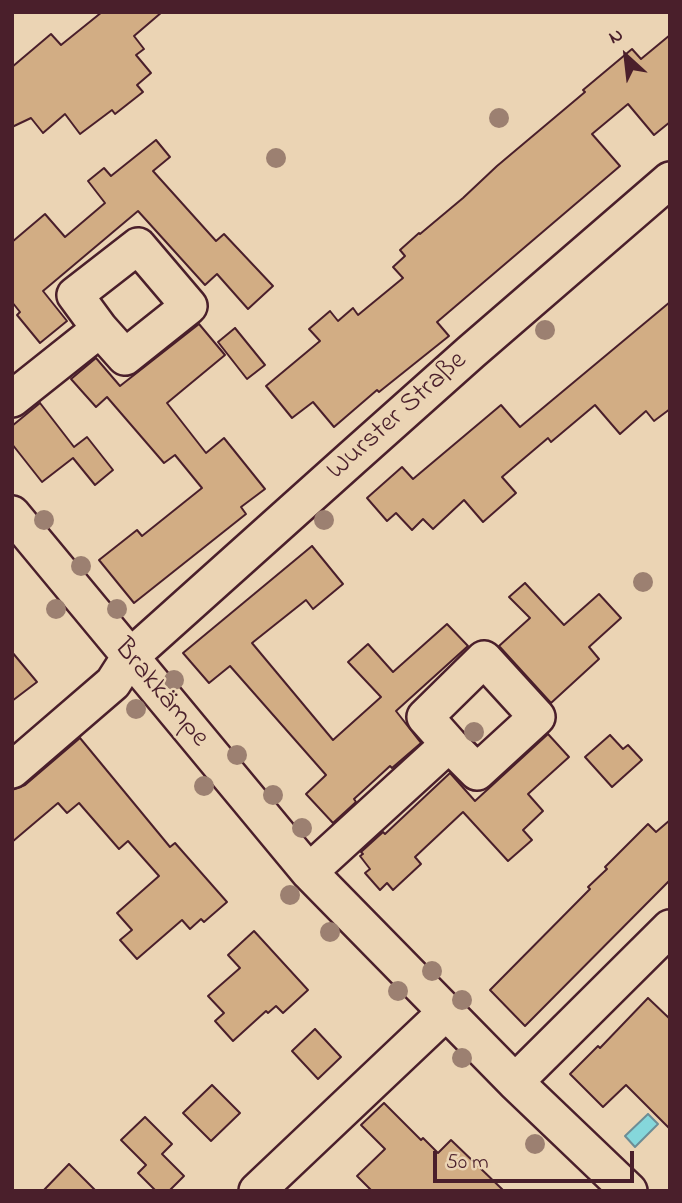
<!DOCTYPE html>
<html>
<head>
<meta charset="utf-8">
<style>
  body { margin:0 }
  #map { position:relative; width:682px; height:1203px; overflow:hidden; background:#ebd4b4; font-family:"Indie Flower",sans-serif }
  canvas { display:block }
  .frame { position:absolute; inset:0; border:14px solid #4a1f2b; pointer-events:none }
  .north { position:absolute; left:591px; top:21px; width:70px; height:70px; -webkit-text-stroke:5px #ebd4b4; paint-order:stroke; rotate:333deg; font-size:19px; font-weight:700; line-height:28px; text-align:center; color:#4a1f2b }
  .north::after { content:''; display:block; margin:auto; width:24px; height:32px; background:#4a1f2b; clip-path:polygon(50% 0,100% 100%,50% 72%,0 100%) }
  .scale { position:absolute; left:433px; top:1151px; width:201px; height:32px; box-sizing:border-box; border:4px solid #4a1f2b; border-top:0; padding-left:9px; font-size:21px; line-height:24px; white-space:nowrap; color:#4a1f2b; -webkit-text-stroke:5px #ebd4b4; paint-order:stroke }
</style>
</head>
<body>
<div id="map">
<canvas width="682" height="1203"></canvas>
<div class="frame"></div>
<div class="north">N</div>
<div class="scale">50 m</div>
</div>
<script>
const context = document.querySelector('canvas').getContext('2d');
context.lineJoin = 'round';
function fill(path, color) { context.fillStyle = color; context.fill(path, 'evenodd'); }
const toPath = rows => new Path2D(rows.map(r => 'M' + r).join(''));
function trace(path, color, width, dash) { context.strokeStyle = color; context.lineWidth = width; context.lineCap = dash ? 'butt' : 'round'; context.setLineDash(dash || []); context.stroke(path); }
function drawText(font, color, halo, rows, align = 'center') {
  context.font = font + ' "Indie Flower",sans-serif'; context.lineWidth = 5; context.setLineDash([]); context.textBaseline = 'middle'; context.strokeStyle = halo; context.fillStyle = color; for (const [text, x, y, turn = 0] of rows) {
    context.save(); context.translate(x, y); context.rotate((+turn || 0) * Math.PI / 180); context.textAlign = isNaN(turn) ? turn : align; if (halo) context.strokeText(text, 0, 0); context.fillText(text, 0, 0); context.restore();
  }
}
const water = toPath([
  [648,1114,658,1124,635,1147,625,1136,648,1114]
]);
const building = toPath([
  [102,12,162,12,134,36,144,49,136,55,151,73,137,85,143,92,115,114,112,110,80,134,65,114,43,133,31,118,12,127,12,67,51,34,61,45,102,12],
  [670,35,670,122,654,135,628,104,592,134,620,166,437,322,449,336,379,392,377,390,334,427,313,402,292,418,266,386,320,341,309,329,330,311,338,321,353,308,358,315,403,278,393,267,405,256,400,250,419,233,420,234,463,198,497,166,585,92,583,90,632,49,641,59,670,35],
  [156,140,170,157,153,171,216,241,224,234,273,286,248,309,217,274,205,285,138,211,43,291,67,321,40,343,17,315,20,312,12,302,12,242,45,214,65,237,105,203,88,181,104,168,111,176,156,140],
  [670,302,670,409,654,421,646,411,620,434,595,405,551,442,548,438,502,477,516,493,483,522,464,500,433,529,423,519,412,530,396,513,387,521,367,498,402,467,413,479,501,405,520,427,670,302],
  [199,324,225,355,167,403,206,453,224,438,265,489,241,507,246,514,134,603,99,560,137,530,142,536,202,488,175,455,164,463,107,397,96,407,71,379,96,358,120,386,199,324],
  [235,328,265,365,247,379,218,342,235,328],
  [40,403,74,447,87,437,113,470,95,485,73,458,42,482,12,444,12,426,40,403],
  [312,546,343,584,313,609,306,600,252,643,333,740,381,697,348,662,368,644,393,672,447,624,468,646,396,711,421,743,392,768,390,766,354,799,356,802,333,823,306,794,326,775,230,666,209,683,183,653,312,546],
  [525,583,564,625,599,594,621,618,589,647,599,659,551,703,499,646,530,618,509,597,525,583],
  [12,652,37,682,12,701,12,652],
  [548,734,569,757,528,794,543,811,523,830,532,840,508,861,463,812,415,857,421,864,393,890,387,883,380,890,365,873,370,869,360,856,363,854,361,852,383,832,385,834,450,773,475,801,548,734],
  [610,735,623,749,628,745,642,760,612,787,585,757,610,735],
  [80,738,170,847,175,843,227,902,204,922,201,919,190,929,182,920,137,959,120,940,132,930,117,913,159,876,128,841,119,849,79,803,67,813,58,803,12,842,12,790,25,785,80,738],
  [670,820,670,880,525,1026,490,990,590,889,588,887,607,869,605,867,648,824,656,832,670,820],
  [254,931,308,990,283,1013,276,1006,268,1013,266,1011,233,1041,215,1021,224,1013,208,996,240,968,228,955,254,931],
  [648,998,670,1019,670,1129,626,1085,603,1107,570,1074,598,1046,600,1048,648,998],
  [315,1029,341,1057,318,1079,292,1051,315,1029],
  [212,1085,240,1113,211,1141,183,1113,212,1085],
  [384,1103,421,1140,423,1138,438,1153,451,1140,504,1191,372,1191,357,1176,385,1149,361,1125,384,1103],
  [145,1117,172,1144,162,1154,184,1176,169,1191,156,1191,138,1173,146,1165,121,1140,145,1117],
  [69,1164,96,1191,43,1191,69,1164]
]);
const minor = toPath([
  [138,246,189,306,125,357,100,329,75,295,138,246],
  [12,399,100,329],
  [12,514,309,872,515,1082,629,1191],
  [12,770,113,683,129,658,351,459,471,352,670,180],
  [309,872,449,744,477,772,537,717,484,659,425,717,449,744],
  [515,1082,670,928],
  [257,1191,446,1012]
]);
const trees = [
  [499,118],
  [276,158],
  [545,330],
  [44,520],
  [324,520],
  [81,566],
  [643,582],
  [56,609],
  [117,609],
  [174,680],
  [136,709],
  [474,732],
  [237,755],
  [204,786],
  [273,795],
  [302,828],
  [290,895],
  [330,932],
  [432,971],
  [398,991],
  [462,1000],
  [462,1058],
  [535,1144]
];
const streetNames = [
  ["Wurster Straße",398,417,-42],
  ["Brakkämpe",160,694,50]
];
fill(water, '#85d7db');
trace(water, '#6d8d95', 2);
fill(building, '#d2ad84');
trace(building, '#4a1f2b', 2);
trace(minor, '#4a1f2b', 40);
trace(minor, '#ebd4b4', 35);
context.fillStyle = '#9c8071';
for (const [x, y] of trees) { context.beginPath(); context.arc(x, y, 10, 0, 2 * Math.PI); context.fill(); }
drawText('28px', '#4a1f2b', '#ebd4b4', streetNames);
</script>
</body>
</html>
